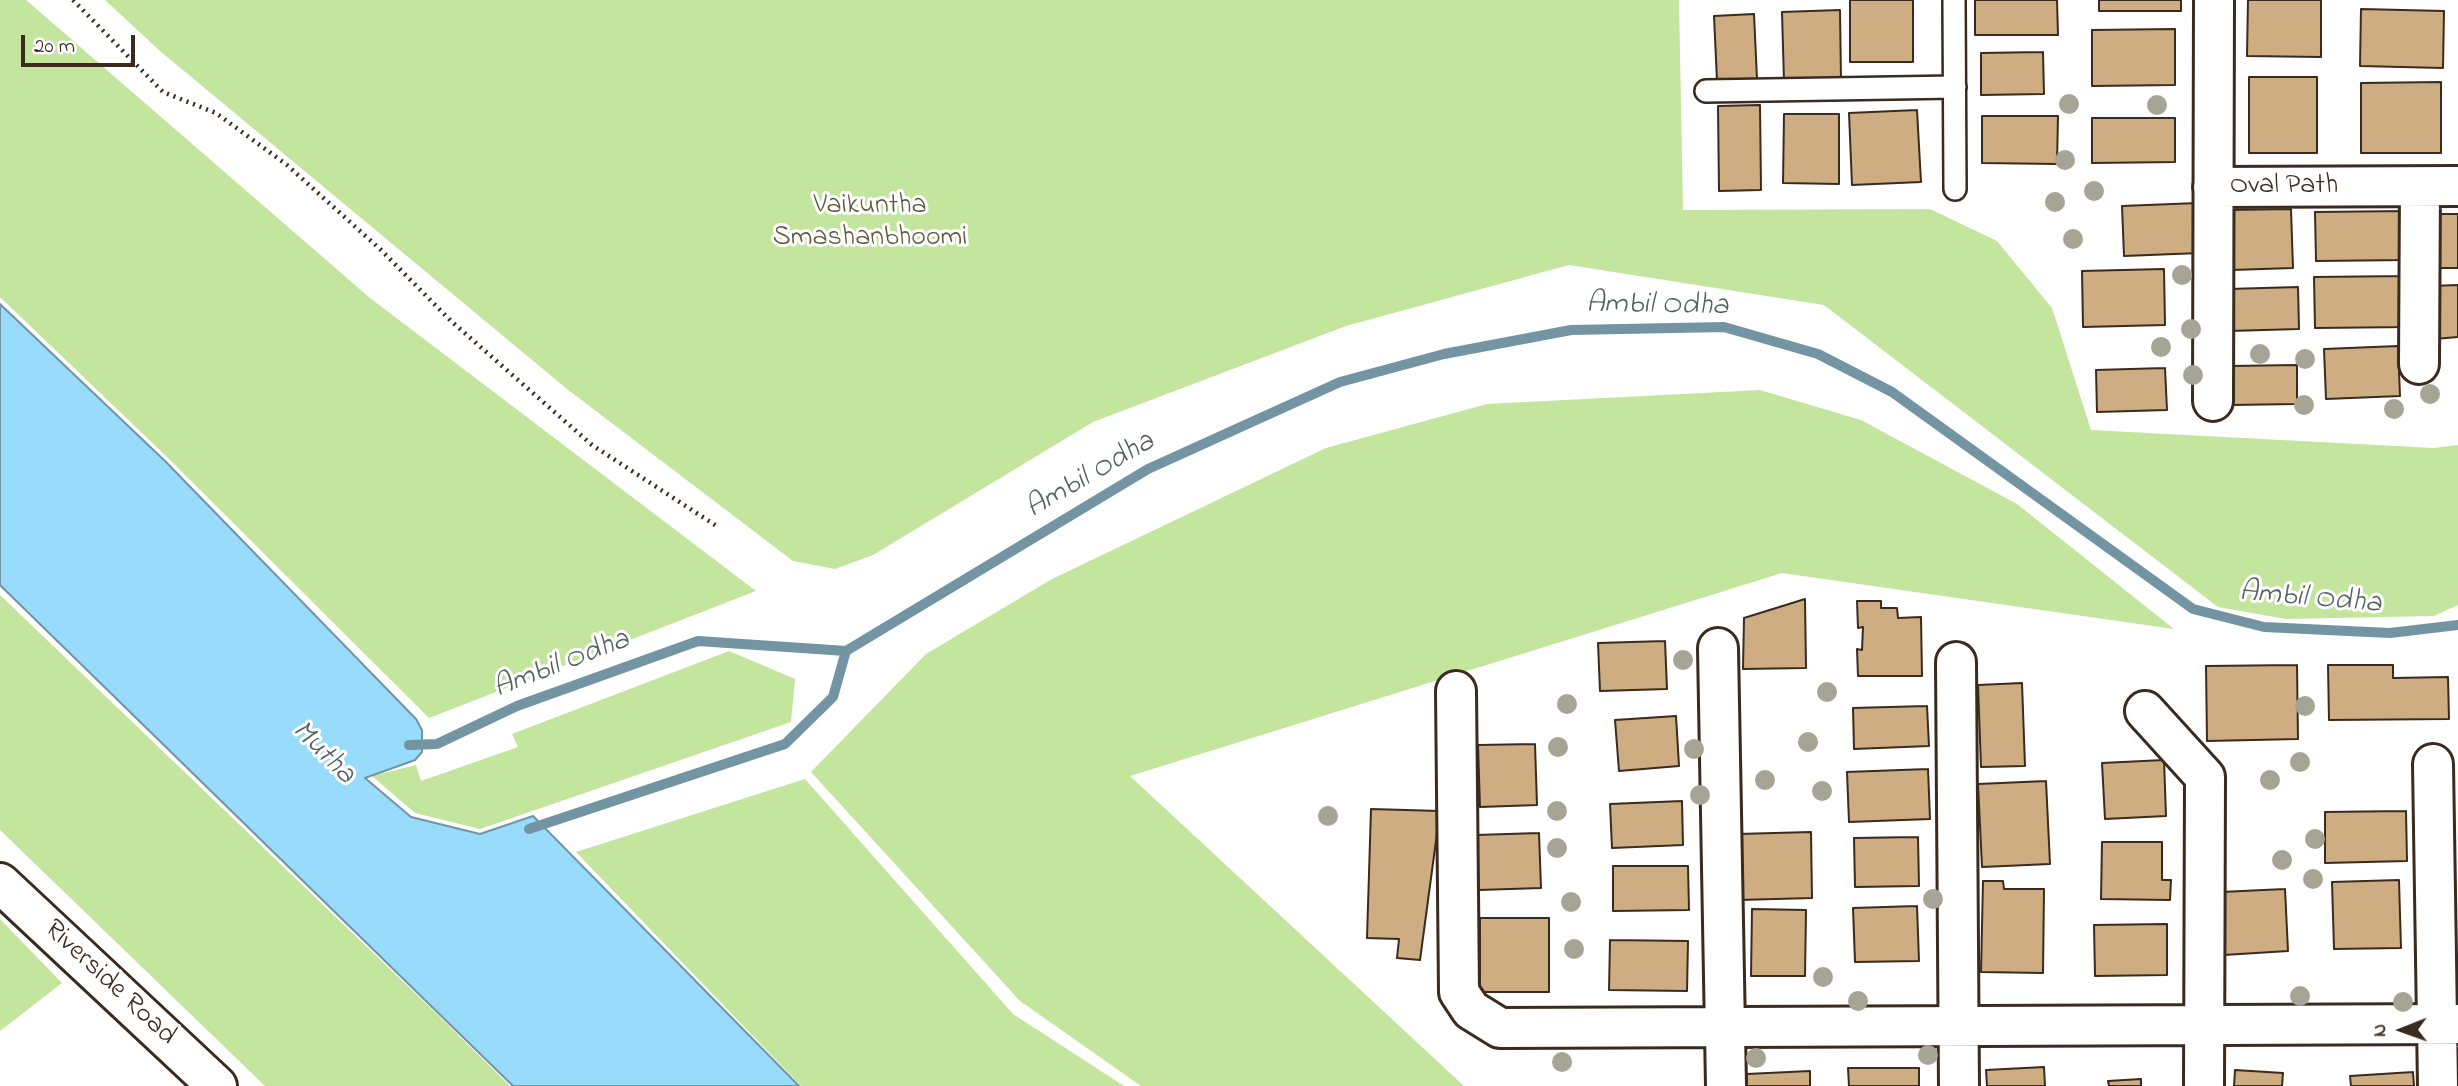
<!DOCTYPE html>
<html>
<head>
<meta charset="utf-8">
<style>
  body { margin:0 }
  #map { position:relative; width:2458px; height:1086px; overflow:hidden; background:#fff; font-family:"Indie Flower",sans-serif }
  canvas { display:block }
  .north { position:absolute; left:2367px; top:995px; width:70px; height:70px; -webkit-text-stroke:5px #fff; paint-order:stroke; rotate:269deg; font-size:19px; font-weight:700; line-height:28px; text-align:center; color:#3b2a1e }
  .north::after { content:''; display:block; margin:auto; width:24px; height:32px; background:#3b2a1e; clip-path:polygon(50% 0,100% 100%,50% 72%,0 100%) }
  .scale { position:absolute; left:21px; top:35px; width:114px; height:32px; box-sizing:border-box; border:4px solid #3b2a1e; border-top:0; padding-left:9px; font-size:21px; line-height:24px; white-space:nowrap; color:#3b2a1e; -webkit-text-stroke:5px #fff; paint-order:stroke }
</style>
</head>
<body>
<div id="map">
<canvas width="2458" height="1086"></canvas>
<div class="north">N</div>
<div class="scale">20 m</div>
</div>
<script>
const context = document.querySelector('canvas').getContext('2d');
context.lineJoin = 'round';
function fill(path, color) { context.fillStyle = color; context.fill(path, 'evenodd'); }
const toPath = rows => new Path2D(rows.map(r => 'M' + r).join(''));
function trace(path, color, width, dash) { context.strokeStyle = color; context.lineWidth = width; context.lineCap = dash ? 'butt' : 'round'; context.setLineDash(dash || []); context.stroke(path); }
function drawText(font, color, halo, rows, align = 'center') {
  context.font = font + ' "Indie Flower",sans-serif'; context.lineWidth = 6; context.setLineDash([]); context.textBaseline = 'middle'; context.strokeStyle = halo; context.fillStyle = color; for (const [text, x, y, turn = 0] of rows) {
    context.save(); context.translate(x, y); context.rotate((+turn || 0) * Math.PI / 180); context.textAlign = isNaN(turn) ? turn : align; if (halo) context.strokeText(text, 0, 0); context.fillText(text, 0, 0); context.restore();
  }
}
const green = toPath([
  [0,0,26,0,370,298,756,591,429,718,167,457,0,297],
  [105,0,1679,0,1683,210,1930,209,1997,241,2052,308,2091,430,2434,448,2458,445,2458,605,2434,616,2286,619,2218,607,1824,305,1569,265,1346,326,1093,422,873,555,835,569,793,561,567,389,160,51],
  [1760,390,1861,420,2017,504,2174,629,1782,573,1130,776,1464,1086,1141,1086,1020,1001,811,772,926,654,1052,579,1326,448,1487,404],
  [0,595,442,1019,510,1086,265,1086,0,830],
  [729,651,795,679,791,722,480,829,415,813,372,776,416,765,421,781,518,747,512,734],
  [805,779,1013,1014,1124,1086,801,1086,576,852],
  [0,919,62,983,0,1031]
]);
const water = toPath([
  [0,304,165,461,416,719,422,730,422,752,415,760,365,778,411,817,480,834,533,816,799,1086,513,1086,0,585,0,304]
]);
const stream = toPath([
  [409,745,437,744,517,706,698,641,846,651,1148,469,1340,382,1444,354,1571,330,1724,327,1818,354,1892,392,2193,609,2264,627,2390,633,2458,625],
  [529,829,785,744,833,697,846,651]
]);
const building = toPath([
  [1850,0,1913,0,1913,62,1850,62,1850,0],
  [1975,0,2057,0,2058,35,1975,35,1975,0],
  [2099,0,2181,0,2181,11,2099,11,2099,0],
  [2248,0,2321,0,2321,57,2247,56,2248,0],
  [2361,9,2444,11,2443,68,2360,66,2361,9],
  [1840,10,1841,80,1784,82,1782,12,1840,10],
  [1754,14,1757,79,1717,81,1714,16,1754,14],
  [2175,29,2175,85,2092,86,2092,30,2175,29],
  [2043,52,2044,94,1981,95,1981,53,2043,52],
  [2249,77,2317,77,2317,153,2249,153,2249,77],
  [2441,82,2441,153,2361,153,2361,83,2441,82],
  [1760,105,1761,190,1719,191,1718,106,1760,105],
  [1917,110,1921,182,1852,185,1849,113,1917,110],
  [1784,114,1839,114,1839,184,1783,183,1784,114],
  [1982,116,2058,116,2057,164,1982,163,1982,116],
  [2092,118,2175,118,2175,162,2092,163,2092,118],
  [2198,203,2200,253,2124,256,2122,206,2198,203],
  [2291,209,2293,268,2232,270,2230,210,2291,209],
  [2407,211,2407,260,2316,261,2315,212,2407,211],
  [2435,214,2458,214,2458,268,2435,268,2435,214],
  [2164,269,2165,325,2083,327,2082,271,2164,269],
  [2408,276,2409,327,2315,328,2314,277,2408,276],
  [2458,285,2458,337,2435,339,2431,286,2458,285],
  [2298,287,2299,329,2229,331,2228,289,2298,287],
  [2398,346,2400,396,2326,399,2324,349,2398,346],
  [2297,365,2297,404,2231,405,2230,366,2297,365],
  [2165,368,2167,410,2097,412,2096,370,2165,368],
  [1805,599,1806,668,1743,669,1744,618,1805,599],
  [1857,601,1881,601,1881,608,1897,608,1898,618,1921,617,1922,676,1858,676,1857,649,1862,650,1863,627,1858,628,1857,601],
  [1665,641,1667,689,1600,691,1598,643,1665,641],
  [2297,665,2298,739,2207,741,2206,666,2297,665],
  [2328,665,2393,665,2393,678,2448,677,2449,719,2329,720,2328,665],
  [2022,683,2025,766,1981,767,1978,685,2022,683],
  [1927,706,1929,746,1854,749,1853,708,1927,706],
  [1676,716,1679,766,1619,771,1615,720,1676,716],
  [1535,744,1537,805,1480,807,1478,745,1535,744],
  [2164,760,2166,816,2105,819,2102,763,2164,760],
  [1928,769,1930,819,1849,822,1847,772,1928,769],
  [2046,781,2050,864,1982,867,1978,784,2046,781],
  [1682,801,1683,845,1612,848,1610,804,1682,801],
  [1371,809,1440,811,1420,960,1397,958,1399,939,1367,938,1371,809],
  [2406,811,2407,861,2325,863,2325,812,2406,811],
  [1811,832,1812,898,1739,900,1738,834,1811,832],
  [1539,833,1541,888,1479,890,1476,835,1539,833],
  [1918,837,1919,886,1855,887,1854,838,1918,837],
  [2102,842,2162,842,2162,880,2171,880,2170,900,2101,899,2102,842],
  [1613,866,1688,866,1689,910,1613,911,1613,866],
  [2399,880,2401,948,2334,949,2332,882,2399,880],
  [1983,881,2003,881,2004,889,2044,889,2043,973,1981,972,1983,881],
  [2285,889,2288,951,2224,955,2221,892,2285,889],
  [1917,906,1919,961,1855,962,1853,908,1917,906],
  [1752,909,1806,910,1805,976,1751,976,1752,909],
  [1480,918,1549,918,1549,992,1480,992,1480,918],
  [2167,924,2167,975,2095,976,2094,925,2167,924],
  [1610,940,1688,941,1687,991,1609,990,1610,940],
  [2044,1067,2045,1086,1987,1086,1986,1070,2044,1067],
  [1848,1068,1919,1068,1919,1086,1849,1086,1848,1068],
  [2235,1070,2283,1073,2282,1086,2234,1086,2235,1070],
  [1810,1071,1810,1086,1747,1086,1747,1074,1810,1071],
  [2413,1072,2414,1086,2351,1086,2350,1076,2413,1072],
  [2141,1079,2141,1086,2109,1086,2108,1081,2141,1079]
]);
const path = toPath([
  [73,0,163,92,216,113,287,165,381,250,451,321,592,445,718,527]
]);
const service = toPath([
  [1954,0,1955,189],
  [1706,91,1955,87]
]);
const minor = toPath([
  [2213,187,2458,186],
  [2419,364,2420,187],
  [2213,401,2214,0],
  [1718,648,1726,1086],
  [1956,662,1959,1086],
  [1456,691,1459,992,1471,1010,1500,1028,2458,1024],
  [2145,711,2205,777,2204,1086],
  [2433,764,2438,1086]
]);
const tertiary = toPath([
  [0,883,217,1086]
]);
const trees = [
  [2069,104],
  [2157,105],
  [2065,160],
  [2094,191],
  [2055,202],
  [2073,239],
  [2182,275],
  [2191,329],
  [2161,347],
  [2260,354],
  [2305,359],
  [2193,375],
  [2430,394],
  [2304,405],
  [2394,409],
  [1683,660],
  [1827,692],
  [1567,704],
  [2305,706],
  [1808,742],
  [1558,747],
  [1694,749],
  [2300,762],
  [1765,780],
  [2270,780],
  [1822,791],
  [1700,795],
  [1557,811],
  [1328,816],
  [2315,839],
  [1557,848],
  [2282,860],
  [2313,879],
  [1933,899],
  [1571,902],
  [1574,949],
  [1823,977],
  [2300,996],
  [1858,1001],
  [2403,1002],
  [1928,1055],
  [1756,1058],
  [1562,1062]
];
const streetNames = [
  ["Oval Path",2284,187],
  ["Riverside Road",109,984,43]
];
const parkNames = [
  ["Vaikuntha",870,207],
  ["Smashanbhoomi",870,239]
];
const waterNames = [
  ["Ambil Odha",1657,307,1],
  ["Ambil Odha",1091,477,-30],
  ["Ambil Odha",2310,600,5],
  ["Ambil Odha",562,666,-21],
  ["Mutha",322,754,45]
];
fill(green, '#c3e59e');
fill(water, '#99dbfb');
trace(water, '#7394a3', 2);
trace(stream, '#7394a3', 10);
fill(building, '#cfad82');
trace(building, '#3b2a1e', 2);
trace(service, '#3b2a1e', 26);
trace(minor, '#3b2a1e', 44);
trace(tertiary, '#3b2a1e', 44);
trace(path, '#3b2a1e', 4.5, [2, 5]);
trace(service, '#fff', 21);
trace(minor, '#fff', 38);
trace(tertiary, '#fff', 38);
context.fillStyle = '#a6a495';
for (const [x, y] of trees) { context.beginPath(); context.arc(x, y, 10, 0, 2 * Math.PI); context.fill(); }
drawText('28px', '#3b2a1e', '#fff', streetNames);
drawText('28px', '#5d593e', '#fff', parkNames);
drawText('italic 30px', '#575f60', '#fff', waterNames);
</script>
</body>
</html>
